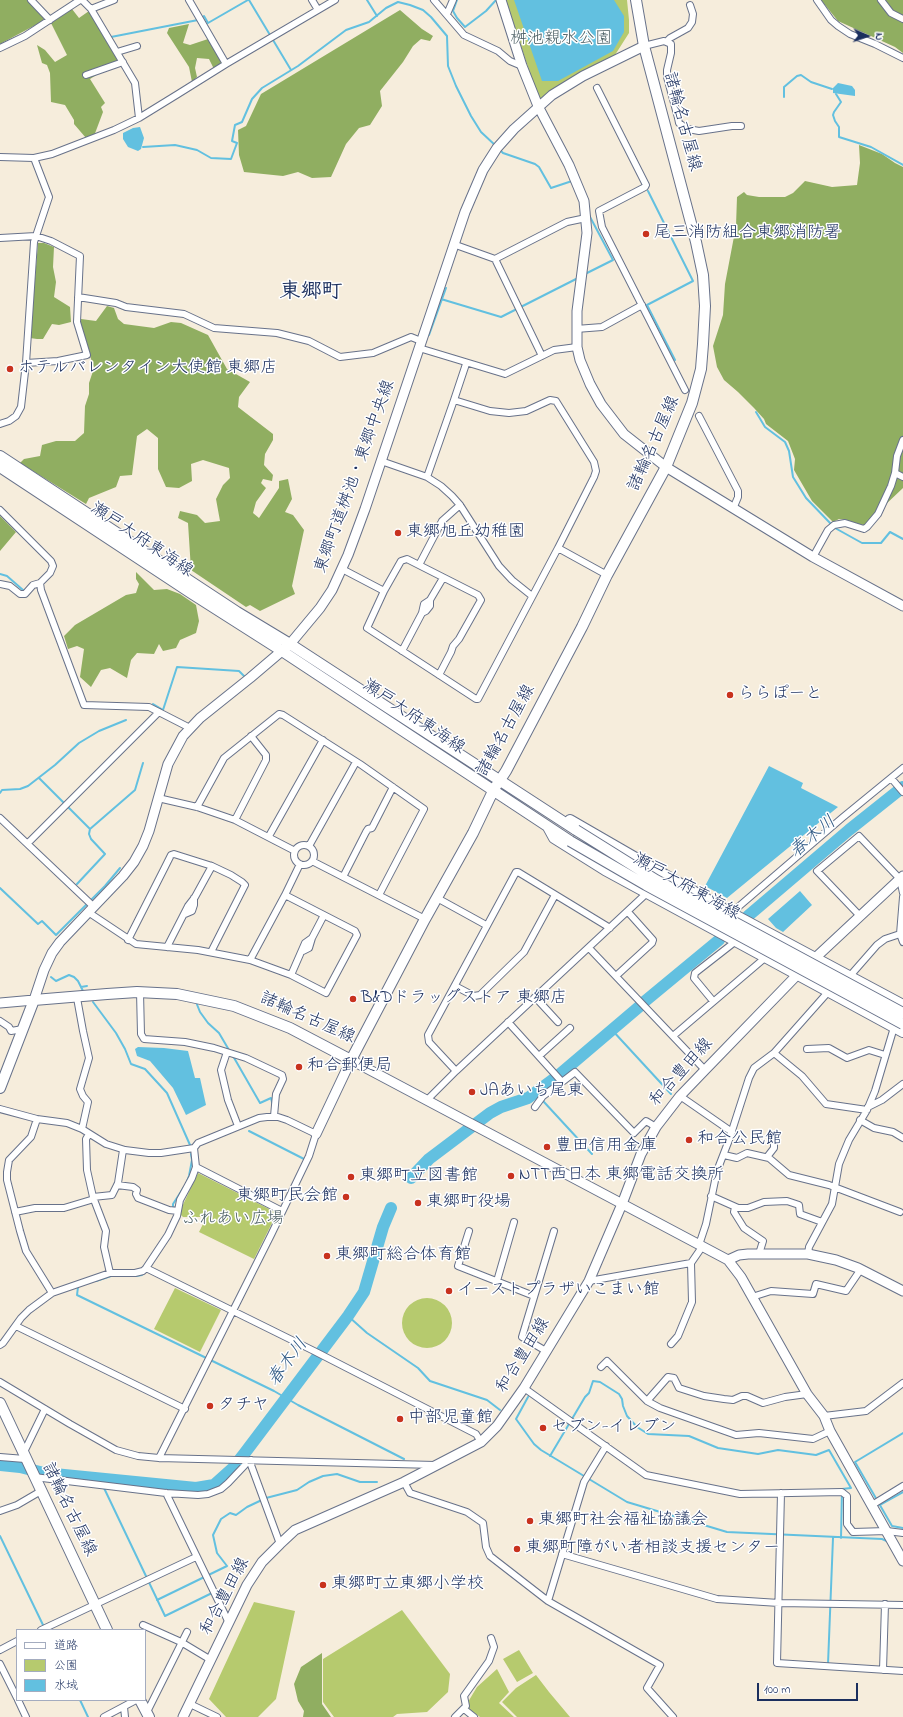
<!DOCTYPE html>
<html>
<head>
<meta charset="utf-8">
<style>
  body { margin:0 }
  #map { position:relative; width:903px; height:1717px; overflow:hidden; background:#f6eddc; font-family:"Indie Flower","Klee One",sans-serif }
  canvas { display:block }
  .legend { position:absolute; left:16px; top:1629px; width:130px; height:72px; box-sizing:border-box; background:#fff; border:1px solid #a4acbf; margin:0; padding:5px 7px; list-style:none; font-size:12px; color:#1b2f5e }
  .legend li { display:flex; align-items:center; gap:8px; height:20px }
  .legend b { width:20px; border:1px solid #a4acbf }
  .north { position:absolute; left:847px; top:16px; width:40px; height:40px; -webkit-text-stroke:3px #fff; paint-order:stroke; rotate:93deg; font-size:11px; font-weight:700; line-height:16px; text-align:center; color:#1b2f5e }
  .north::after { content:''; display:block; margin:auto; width:14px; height:18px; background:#1b2f5e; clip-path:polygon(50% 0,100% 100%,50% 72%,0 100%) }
  .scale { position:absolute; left:757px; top:1683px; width:101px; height:18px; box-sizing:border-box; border:2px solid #1b2f5e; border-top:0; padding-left:5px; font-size:12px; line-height:14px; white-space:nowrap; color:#1b2f5e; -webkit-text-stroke:3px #fff; paint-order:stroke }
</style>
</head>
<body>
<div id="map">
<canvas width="903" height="1717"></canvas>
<ul class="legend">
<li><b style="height:5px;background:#fff"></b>道路</li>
<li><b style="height:11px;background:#b6ca6e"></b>公園</li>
<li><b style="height:11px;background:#62c0e0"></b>水域</li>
</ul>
<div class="north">N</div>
<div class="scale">100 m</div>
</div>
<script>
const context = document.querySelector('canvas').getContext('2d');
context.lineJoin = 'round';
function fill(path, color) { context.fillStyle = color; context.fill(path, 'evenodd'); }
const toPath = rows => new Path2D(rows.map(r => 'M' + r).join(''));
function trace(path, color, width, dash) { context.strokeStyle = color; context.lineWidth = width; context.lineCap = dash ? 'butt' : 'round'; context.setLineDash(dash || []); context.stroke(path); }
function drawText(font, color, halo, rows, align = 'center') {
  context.font = font + ' "Indie Flower","Klee One",sans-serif'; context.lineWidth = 3; context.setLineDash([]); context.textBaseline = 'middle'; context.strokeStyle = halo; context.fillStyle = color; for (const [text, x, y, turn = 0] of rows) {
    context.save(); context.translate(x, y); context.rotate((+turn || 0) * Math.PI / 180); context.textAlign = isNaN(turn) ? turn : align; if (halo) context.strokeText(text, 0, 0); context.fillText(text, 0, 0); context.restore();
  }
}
const green = toPath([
  [506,0,627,0,629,20,629,33,615,55,539,101],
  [198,1173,277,1213,254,1259,199,1232,205,1220,202,1217,183,1217,179,1213],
  [175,1288,221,1310,200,1352,154,1329],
  '402 1323a25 25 0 1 1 50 0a25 25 0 1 1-50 0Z',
  [254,1602,295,1611,276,1699,258,1717,226,1717,209,1699],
  [402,1610,450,1674,448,1692,427,1712,397,1714,393,1717,334,1717,323,1702,323,1659],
  [519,1650,533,1673,517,1682,503,1659],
  [497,1669,509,1692,499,1703,514,1717,480,1717,469,1709,468,1702,477,1687],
  [536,1675,549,1692,570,1717,517,1717,502,1702,516,1688]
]);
const forest = toPath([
  [0,0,27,0,44,17,43,21,0,44],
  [821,0,903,0,903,53,895,47,838,21],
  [72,9,79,18,89,11,119,61,90,79,105,103,101,107,103,112,94,136,86,138,74,124,74,120,65,105,51,102,50,73,47,65,42,63,37,45,45,50,55,62,67,55,51,23],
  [400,10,422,29,433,36,430,41,421,39,413,46,403,62,380,91,382,106,370,125,359,128,346,144,331,177,312,178,298,172,283,176,244,172,239,155,238,130,246,126,261,94],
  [189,24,183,43,190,45,208,39,222,63,214,69,209,59,197,58,195,68,197,77,192,82,189,67,167,33,169,28],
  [859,145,882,154,895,163,903,167,903,488,864,525,858,524,847,520,839,519,833,522,812,501,794,470,795,459,788,441,766,424,764,419,754,408,738,392,724,380,717,367,713,346,723,315,725,284,736,226,737,197,744,192,747,195,759,197,785,197,793,193,805,181,832,187,857,185,860,163],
  [38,243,44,243,54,247,53,267,56,282,54,297,70,307,71,322,59,325,52,324,43,339,37,339,30,338],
  [107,306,114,308,118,319,124,324,154,328,171,322,181,323,208,335,227,369,250,382,239,397,238,407,273,434,273,440,265,454,264,465,273,475,272,481,263,479,261,483,266,488,256,502,253,513,259,518,279,488,279,481,288,479,292,499,285,512,293,515,304,530,292,586,295,594,260,611,250,605,246,607,191,570,188,523,178,518,180,511,197,515,205,523,220,521,216,499,223,485,230,478,229,468,203,460,191,464,192,481,179,488,166,487,158,469,158,438,147,429,137,436,132,475,120,476,116,487,89,498,86,504,20,463,24,459,40,456,42,445,56,441,75,441,84,433,85,406,89,394,89,383,94,368,81,328,81,319,96,321],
  [0,516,16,532,0,551],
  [136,572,154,590,167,589,180,594,196,605,199,621,196,633,180,640,176,648,163,651,159,644,154,654,137,653,131,660,127,678,110,668,101,670,91,687,80,677,84,649,77,646,68,649,64,636,75,625,126,595,136,593,139,584,136,579],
  [322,1653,322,1704,331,1717,303,1717,304,1711,298,1701,294,1684,301,1667]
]);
const water = toPath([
  [514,0,614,0,624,16,624,32,613,51,558,81,542,81],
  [838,83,852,86,855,90,855,96,833,93,833,88],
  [140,127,144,138,141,149,138,151,128,147,123,139,123,133,133,128],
  [769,766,803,783,801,788,838,807,727,898,705,886],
  [800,891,812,905,783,932,776,928,768,919],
  [138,1047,164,1048,188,1051,195,1078,200,1078,206,1105,186,1115,173,1088,150,1061,137,1056,135,1049]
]);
const stream = toPath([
  [249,0,291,70],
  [367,0,377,16],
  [457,0,453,11,457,18,465,27,486,11,496,0],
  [111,37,198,20,204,16,208,23,248,0],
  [836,94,841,102,834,112,833,115,835,121,839,127,839,137,871,147,903,165],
  [784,97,784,87,797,76,801,75,811,82,832,89],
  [143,147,175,145,197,150,211,158,231,159,237,143,232,141,235,125,242,122,252,99,262,88,298,66,346,30,369,22,386,8,398,2,410,5,423,10,431,17,447,36,448,66,456,86,471,116,481,132,496,146],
  [499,149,503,153,535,164,539,167,551,188,572,181],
  [648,191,693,281,647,305,675,360],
  [585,274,613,260,589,215],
  [441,299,501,317,578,278],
  [429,335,446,288],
  [756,412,765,427,785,442,789,451,793,477,806,498,831,524],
  [835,528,862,543,881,543,890,532,903,539],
  [0,574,7,576,23,590],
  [153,704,163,710,177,667,239,671,244,676],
  [39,778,90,829],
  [0,793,2,790,20,789,28,786,55,765,79,743,99,731,126,720],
  [77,884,105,854,91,839,89,834,90,829,135,790,143,763],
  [0,888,38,924,42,921,56,935,105,886,120,868],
  [51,977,56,981,69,975,74,977,78,981,83,991],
  [81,987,87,986],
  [93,1002,116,1033,125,1049,131,1064,145,1069,167,1093,190,1145],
  [196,1002,200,1012,208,1023,219,1033,229,1050],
  [612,1030,671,1094],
  [233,1056,260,1103,271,1098,273,1106],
  [538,1090,544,1102,592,1154],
  [249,1131,304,1159],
  [186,1184,189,1176,192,1160,191,1154],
  [173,1209,173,1204,184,1187],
  [96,1281,111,1276,136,1276,142,1275],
  [78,1287,77,1295,274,1391,298,1405,404,1459],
  [348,1316,367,1333,418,1368,430,1381,487,1400,500,1410],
  [528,1397,516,1419,534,1444,541,1450,627,1502,727,1532,882,1539,889,1542],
  [903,1433,855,1462,892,1526,903,1528],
  [550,1456,585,1397,589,1393,593,1381,600,1382,619,1394,622,1399,623,1406,627,1416,637,1427,648,1434,689,1436,718,1448,758,1454,778,1450,816,1455,829,1450,851,1488,842,1489,841,1538],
  [99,1477,102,1484],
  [104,1488,165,1616,212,1593],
  [880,1505,903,1492],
  [0,1536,44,1627],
  [157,1600,227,1566,217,1553,213,1535,221,1519,230,1513,236,1515,247,1507,266,1498,297,1490,309,1482,323,1476,337,1474,360,1482,377,1482],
  [828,1664,833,1538],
  [80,1700,88,1717]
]);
const river = toPath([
  [748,916,849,830,903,787],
  [644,1002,719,940],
  [560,1074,640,1006],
  [411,1178,429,1159,490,1113,501,1107,528,1098,555,1078],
  [0,1465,20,1467,44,1473,196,1488,214,1485,233,1468,244,1454,348,1316,364,1292,383,1227,391,1208]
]);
const street = toPath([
  [31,0,50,20],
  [82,0,91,9,135,83,139,118],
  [189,0,226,64],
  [312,0,318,10],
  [434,0,464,35,498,51,510,61,522,66],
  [817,0,831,20,838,26,850,34,875,44,903,58],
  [881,0,891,13,903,19],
  [91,9,114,0],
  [447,14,453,0],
  [667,41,670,38,688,28,692,22,693,14,690,5],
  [644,46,664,41,671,44,671,53,667,70,667,77,678,118,679,123,683,126,688,129,699,131,732,126,741,126],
  [0,48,25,36,80,0],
  [117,52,137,46],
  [86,75,123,62],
  [597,88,646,185,645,187,599,211,602,227,685,390],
  [0,157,34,158,52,154,114,130,139,118,178,94,226,64,335,0],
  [0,238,36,236,51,241,80,256,77,322,87,355,58,361,26,363],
  [453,244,495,259,567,222,586,218],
  [495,259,542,356],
  [78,297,116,303,126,307,184,314,214,328,277,333,309,341,340,357,373,353,411,337,421,341],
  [576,329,602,327,642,305],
  [419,348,505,374,554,350,577,347],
  [466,364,454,400,490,411,509,413,526,411,550,400,556,401,594,462,596,471,594,477,558,548,607,575],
  [454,400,427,477,441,486,452,496,460,505,499,566,512,580,532,596],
  [699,416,738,491,738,497,733,509],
  [0,424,9,421,16,416,21,407,26,363,34,242,49,197,34,158],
  [381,461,427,477],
  [895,473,903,477],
  [0,510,51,561,53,566,50,573,40,583,41,590,84,705,149,707,190,728],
  [813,557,828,530,834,525,845,523,864,529,867,527,878,514,891,486,895,473,897,456,903,440],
  [419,565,442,521,460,505],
  [342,569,384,591],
  [0,584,10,586,20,594,25,594,33,585,40,583],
  [422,613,426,611,430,606,430,600],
  [402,651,422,613,424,604,430,600,443,578],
  [439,675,451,652,453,646,459,639,481,600,478,595,407,559,401,561,384,591,367,628,476,699,478,699,558,548],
  [891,778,903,792],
  [158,798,197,807,235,820,295,851],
  [197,807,224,758,279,714,283,715,360,764,424,809,379,895],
  [0,818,93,906],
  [235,820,266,760,266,755,251,736],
  [269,836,323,740],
  [28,843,159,712],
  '294 855a10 10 0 1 1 20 0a10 10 0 1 1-20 0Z',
  [309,846,356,762],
  [312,861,425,919],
  [343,877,366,832,368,829,372,828,393,787],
  [903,897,900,934,903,942],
  [437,898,486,925],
  [88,912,136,944,198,950,250,960,291,975,326,993,357,935,355,931,285,895,300,864],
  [185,914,192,911,194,905,194,898],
  [730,914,842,818,903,768],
  [860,916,817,871,859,836,900,879,903,893],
  [128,940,165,867,171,855,174,854,212,866,231,875,242,882,245,885,211,952],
  [167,947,188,906,195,897,212,866],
  [589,948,705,1070],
  [303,951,309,948,312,938],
  [250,960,285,895],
  [291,975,305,943,312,938,324,915],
  [616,976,652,943,653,940,628,912],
  [849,977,877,945,885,939,900,934],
  [455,986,474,996,480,995,524,952,555,895],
  [140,992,141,1034,144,1039,185,1042,214,1048,246,1058,282,1075,283,1079,276,1094,274,1116],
  [535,997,558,1022],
  [77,998,83,1031,89,1058,80,1089,83,1096,88,1102,82,1129],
  [713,1001,694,978,695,973,736,941],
  [0,1021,9,1027,11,1031,23,1029],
  [508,1022,562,1082,575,1072,634,1133,646,1121,656,1127],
  [673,1036,766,957],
  [807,1049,829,1048,847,1058,869,1050,885,1055],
  [227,1052,221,1070,228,1100,238,1126],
  [774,1053,802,1076,826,1104,867,1110],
  [539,1056,570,1028],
  [456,1071,429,1042,428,1035,516,872,518,872,610,928],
  [680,1096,732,1132],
  [427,1100,456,1071,648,892],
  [535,1107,543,1096,562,1082],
  [868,1107,882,1100,903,1084],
  [0,1109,37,1119,67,1123,82,1129,106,1144,125,1150,149,1153,161,1153,194,1148,198,1143,259,1118,267,1117,278,1117,287,1120,316,1134,309,1156,271,1235,159,1458],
  [37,1119,31,1137,9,1160,7,1172,7,1180,20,1231,26,1251,52,1293],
  [860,1120,874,1128,893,1132,903,1138],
  [89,1134,86,1139,87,1170,93,1197,106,1231,104,1247,110,1273],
  [724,1155,737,1158,747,1153,769,1158,789,1175,829,1185,900,1212],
  [767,1157,774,1148,774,1138],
  [196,1167,282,1211],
  [117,1185,133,1187,137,1190,136,1194,138,1198,169,1210,178,1211],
  [711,1196,738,1208,748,1208,764,1202,787,1201,799,1205,800,1214,822,1222],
  [93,1197,112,1195,118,1183,123,1150],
  [735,1207,734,1212,744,1228,763,1241,759,1254],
  [15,1212,35,1208,64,1208,94,1199],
  [469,1231,458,1266,534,1296],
  [699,1245,706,1224,717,1171,729,1140,749,1078,754,1068,774,1053,829,991],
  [808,1254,809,1247,832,1204,839,1164,849,1140,867,1110,875,1091,895,1024],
  [146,1268,314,1351,476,1434,481,1442],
  [497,1281,514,1222],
  [589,1281,691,1263],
  [752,1297,771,1291,813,1294,816,1284,846,1291,861,1269],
  [16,1326,185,1409],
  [671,1344,678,1336,692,1302,691,1263,702,1247],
  [0,1345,3,1343,21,1318,29,1310,52,1293,110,1273,135,1273,143,1271,146,1268,168,1235,177,1216,180,1200,192,1178,196,1167,194,1148],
  [546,1351,522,1337,554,1231],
  [601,1367,607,1361,647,1401],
  [0,1382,70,1424,116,1450,138,1456,159,1458,435,1465],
  [524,1388,646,1475,740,1494,842,1492,847,1496,847,1524,853,1532,887,1531,903,1533],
  [807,1394,785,1397,763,1403,747,1396,742,1396,733,1400,724,1399,704,1396,679,1388,674,1378,668,1377,647,1401,660,1408,736,1435,759,1433,813,1439,830,1431],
  [824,1416,866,1411,903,1383],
  [22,1452,25,1450,45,1409],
  [0,1457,25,1459],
  [251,1460,251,1465,280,1544],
  [34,1477,166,1493,198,1495,208,1494,221,1489,228,1483,245,1465],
  [404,1482,410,1493,467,1512,483,1523,486,1547,490,1556,548,1601,660,1665,647,1688,673,1717],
  [166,1493,229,1623],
  [781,1493,777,1663,903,1671],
  [872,1505,903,1486],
  [0,1511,17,1505,41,1491],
  [562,1554,717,1599,779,1603,903,1605],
  [548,1601,584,1482,606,1446],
  [143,1625,181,1642,211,1660],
  [41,1630,196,1557],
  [0,1650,17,1641],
  [0,1664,17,1698],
  [883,1670,885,1604],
  [18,1700,26,1717],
  [190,1704,217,1717],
  [124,1707,125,1717],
  [464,1709,474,1717],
  [147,1712,187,1632],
  [104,1717,136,1700],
  [455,1717,466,1706,464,1696,489,1661,494,1647,491,1638]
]);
const secondary = toPath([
  [501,0,522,66,538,106,569,165,584,201,587,233,577,311,577,347,580,360,590,384,601,404,624,434,666,467,813,557,903,606],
  [0,1003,34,1000,44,970,52,953,60,942,123,876,134,862,143,846,149,831,168,764,183,736,200,718,250,678,290,644,320,608,332,590,348,555,365,509,465,212,483,170,497,148,514,129,552,95,583,76,644,46],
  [316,1134,351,1060,728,1260,741,1277,807,1394,824,1416,830,1431,903,1561],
  [728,1260,739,1255,748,1254,808,1254,836,1260,858,1268,903,1291],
  [183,1717,247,1585,262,1562,280,1544,295,1530,404,1482,481,1442,497,1426,524,1388,589,1281,622,1204,641,1154,656,1127,680,1096,705,1070,798,974,903,876]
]);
const primary = toPath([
  [0,456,237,612,290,644,576,830],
  [0,467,191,593,282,651,570,841],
  [570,820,731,913,903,1005],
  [548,827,554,838,605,870,903,1032],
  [0,1088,34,1000,107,994,137,992,177,994,234,1006,290,1028,351,1060,425,919,473,833,494,789,506,771,582,627,607,575,666,467,692,403,701,369,703,344,705,306,703,275,696,242,644,46,636,0],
  [0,1403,107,1630],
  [140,1700,149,1717]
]);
const primaryBridge = toPath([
  [576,830,656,880,903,1013],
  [570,841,646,885,903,1024]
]);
const markers = [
  [646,234,4,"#c8321e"],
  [10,369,4,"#c8321e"],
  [398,533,4,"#c8321e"],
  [730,695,4,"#c8321e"],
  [353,999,4,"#c8321e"],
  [299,1067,4,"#c8321e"],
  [472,1092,4,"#c8321e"],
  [689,1140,4,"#c8321e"],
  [547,1147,4,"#c8321e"],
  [511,1176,4,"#c8321e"],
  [351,1177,4,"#c8321e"],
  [346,1197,4,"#c8321e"],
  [418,1203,4,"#c8321e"],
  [327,1256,4,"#c8321e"],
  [449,1291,4,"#c8321e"],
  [210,1406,4,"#c8321e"],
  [400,1419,4,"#c8321e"],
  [543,1428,4,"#c8321e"],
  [530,1521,4,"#c8321e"],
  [517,1549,4,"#c8321e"],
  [323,1585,4,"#c8321e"]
];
const parkNames = [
  ["桝池親水公園",561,40],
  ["ふれあい広場",233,1220]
];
const streetNames = [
  ["諸輪名古屋線",681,122,75],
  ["諸輪名古屋線",655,444,-66],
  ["東郷町道桝池・東郷中央線",356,477,-70],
  ["瀬戸大府東海線",141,541,34],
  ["瀬戸大府東海線",413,718,34],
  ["諸輪名古屋線",507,731,-61],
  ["瀬戸大府東海線",686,888,29],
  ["諸輪名古屋線",307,1019,24],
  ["和合豊田線",682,1073,-48],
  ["和合豊田線",524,1356,-58],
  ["諸輪名古屋線",68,1510,64],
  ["和合豊田線",226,1597,-62]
];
const poiNames = [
  ["尾三消防組合東郷消防署",654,234],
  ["ホテルバレンタイン大使館 東郷店",18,369],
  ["東郷旭丘幼稚園",406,533],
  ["ららぽーと",738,695],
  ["B&Dドラッグストア 東郷店",361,999],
  ["和合郵便局",307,1067],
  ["JAあいち尾東",480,1092],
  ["和合公民館",697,1140],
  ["豊田信用金庫",555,1147],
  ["NTT西日本 東郷電話交換所",519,1176],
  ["東郷町立図書館",359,1177],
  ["東郷町民会館",338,1197,"right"],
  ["東郷町役場",426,1203],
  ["東郷町総合体育館",335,1256],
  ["イーストプラザいこまい館",457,1291],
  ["タチヤ",218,1406],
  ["中部児童館",408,1419],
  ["セブン-イレブン",551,1428],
  ["東郷町社会福祉協議会",538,1521],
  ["東郷町障がい者相談支援センター",525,1549],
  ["東郷町立東郷小学校",331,1585]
];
const waterNames = [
  ["春木川",814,838,-40],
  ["春木川",289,1363,-54]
];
const districtNames = [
  ["東郷町",311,294]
];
fill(green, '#b6ca6e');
fill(forest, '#90ae61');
fill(water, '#62c0e0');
trace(stream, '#62c0e0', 2);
trace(river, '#62c0e0', 12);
trace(street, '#68728a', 8);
trace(secondary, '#68728a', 11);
trace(primary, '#68728a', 12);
trace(street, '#fff', 6);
trace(secondary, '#fff', 9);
trace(primary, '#fff', 10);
trace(primaryBridge, '#68728a', 12, []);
trace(primaryBridge, '#fff', 10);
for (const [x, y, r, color] of markers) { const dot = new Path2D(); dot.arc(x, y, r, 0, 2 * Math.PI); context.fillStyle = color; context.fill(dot); trace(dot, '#fff', 1.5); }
drawText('17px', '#4a5e63', '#fff', parkNames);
drawText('17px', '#1b2f5e', '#fff', streetNames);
drawText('17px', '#1b2f5e', '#fff', poiNames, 'left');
drawText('italic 18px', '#305a85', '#fff', waterNames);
drawText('bold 21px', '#1b2f5e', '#fff', districtNames);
</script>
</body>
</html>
